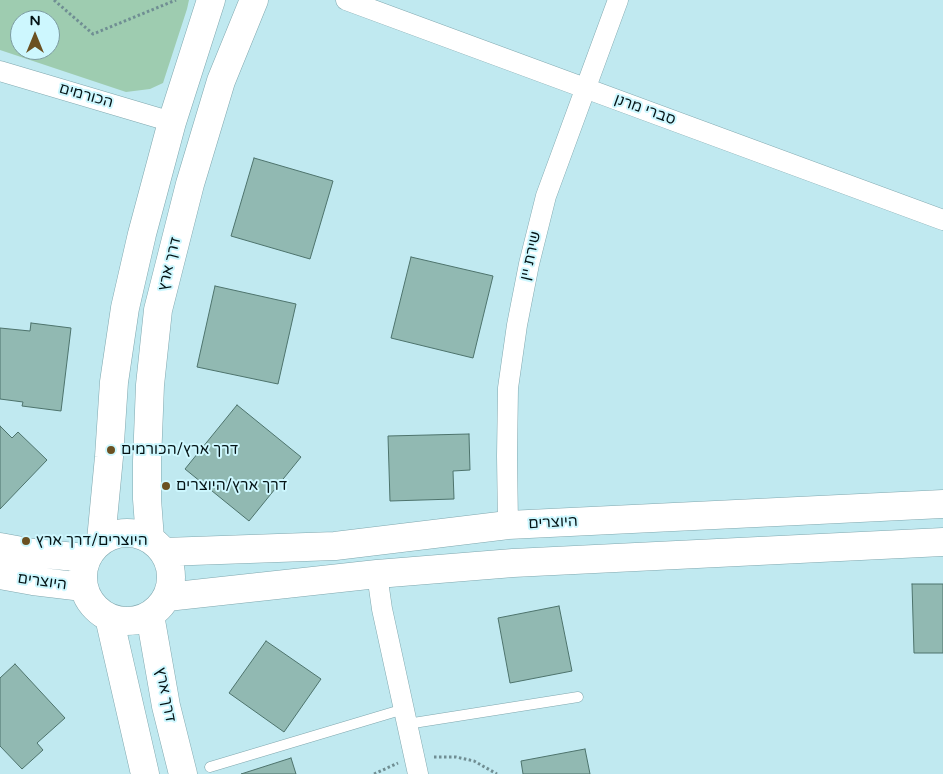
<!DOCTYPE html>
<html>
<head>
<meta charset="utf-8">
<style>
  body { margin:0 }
  #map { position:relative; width:943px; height:774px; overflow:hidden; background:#c0e9f0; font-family:"Varela Round",sans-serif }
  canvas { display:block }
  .north { position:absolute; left:10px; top:10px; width:50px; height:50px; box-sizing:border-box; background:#cdf7fe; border:1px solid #7d9ca1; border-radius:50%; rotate:0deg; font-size:14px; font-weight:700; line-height:20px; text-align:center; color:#041315 }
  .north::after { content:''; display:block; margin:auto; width:18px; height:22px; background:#6b5122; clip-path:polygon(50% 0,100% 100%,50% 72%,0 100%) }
</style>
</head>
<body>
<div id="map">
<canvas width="943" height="774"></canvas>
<div class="north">N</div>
</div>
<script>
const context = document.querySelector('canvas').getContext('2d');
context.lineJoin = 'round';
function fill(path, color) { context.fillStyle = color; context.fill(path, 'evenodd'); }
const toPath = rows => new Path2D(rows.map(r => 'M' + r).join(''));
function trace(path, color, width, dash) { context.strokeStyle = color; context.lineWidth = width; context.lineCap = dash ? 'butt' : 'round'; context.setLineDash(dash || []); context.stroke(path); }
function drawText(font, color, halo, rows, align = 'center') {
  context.font = font + ' "Varela Round","Noto Sans Hebrew",sans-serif'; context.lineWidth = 4; context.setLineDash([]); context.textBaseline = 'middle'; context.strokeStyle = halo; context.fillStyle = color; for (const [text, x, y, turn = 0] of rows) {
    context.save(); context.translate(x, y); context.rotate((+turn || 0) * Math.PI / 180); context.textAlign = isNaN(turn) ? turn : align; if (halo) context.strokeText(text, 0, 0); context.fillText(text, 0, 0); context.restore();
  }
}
const green = toPath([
  [0,0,189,0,187,9,163,83,150,89,126,92,0,50],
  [20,20,50,20,50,50,20,50]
]);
const building = toPath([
  [254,158,333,181,310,259,231,236,254,158],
  [411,257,493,276,473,358,391,338,411,257],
  [215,286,296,304,278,384,197,367,215,286],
  [31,323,71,328,61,411,22,406,23,402,0,399,0,328,30,331,31,323],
  [237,405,301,457,249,521,185,469,237,405],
  [0,426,12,438,18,432,47,460,0,509,0,426],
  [469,434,470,470,453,471,454,499,390,501,388,436,469,434],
  [912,584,943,584,943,653,914,653,912,584],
  [559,606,572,671,510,683,498,618,559,606],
  [266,641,321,679,284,732,229,693,266,641],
  [15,664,65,718,37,743,43,750,22,769,0,746,0,678,15,664],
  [585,749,590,774,523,774,521,761,585,749],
  [291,758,296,774,241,774,291,758]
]);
const path = toPath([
  [54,0,93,34,176,0],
  [434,757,456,757,474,761,497,774],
  [374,774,398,763]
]);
const lane = toPath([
  [407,724,578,697],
  [210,767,404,709]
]);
const street = toPath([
  [346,0,943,220],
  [0,71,172,122],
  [508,525,507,456,508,388,517,325,529,264,546,196,618,0],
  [377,574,382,609,418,774]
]);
const secondary = toPath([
  '83 577a44 44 0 1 1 88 0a44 44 0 1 1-88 0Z',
  [150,539,147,499,147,461,150,385,158,310,190,184,221,81,254,0],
  [101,540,109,457,114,382,125,308,142,234,172,122,211,0],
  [0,547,33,553,86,558],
  [164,552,335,546,508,525,943,504],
  [0,575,33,581,83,587],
  [167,597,377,574,513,563,943,542],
  [150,615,166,706,183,774],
  [109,617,145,774]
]);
const markers = [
  [111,450,5,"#6b5122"],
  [166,486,5,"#6b5122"],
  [26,541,5,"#6b5122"]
];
const streetNames = [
  ["הכורמים",86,96,16],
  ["סברי מרנן",645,110,20],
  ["שירת יין",531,256,-77],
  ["דרך ארץ",170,264,-76],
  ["היוצרים",553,523,-3],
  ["היוצרים",42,582,8],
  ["דרך ארץ",165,695,79]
];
const poiNames = [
  ["דרך ארץ/הכורמים",121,450],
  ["דרך ארץ/היוצרים",176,486],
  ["היוצרים/דרך ארץ",36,541]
];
fill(green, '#9eccb0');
fill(building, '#91b9b2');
trace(building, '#4d736c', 1);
trace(lane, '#7fa7ae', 11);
trace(street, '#7fa7ae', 21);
trace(secondary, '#7fa7ae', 29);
trace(path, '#708e93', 3, [2.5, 2.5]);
trace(lane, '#fff', 10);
trace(street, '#fff', 20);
trace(secondary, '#fff', 28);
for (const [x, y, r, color] of markers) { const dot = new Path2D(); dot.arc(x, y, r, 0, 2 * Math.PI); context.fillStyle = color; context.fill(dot); trace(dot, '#cdf7fe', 2); }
drawText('15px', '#041315', '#cdf7fe', streetNames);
drawText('15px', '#041315', '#cdf7fe', poiNames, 'left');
</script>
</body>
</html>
